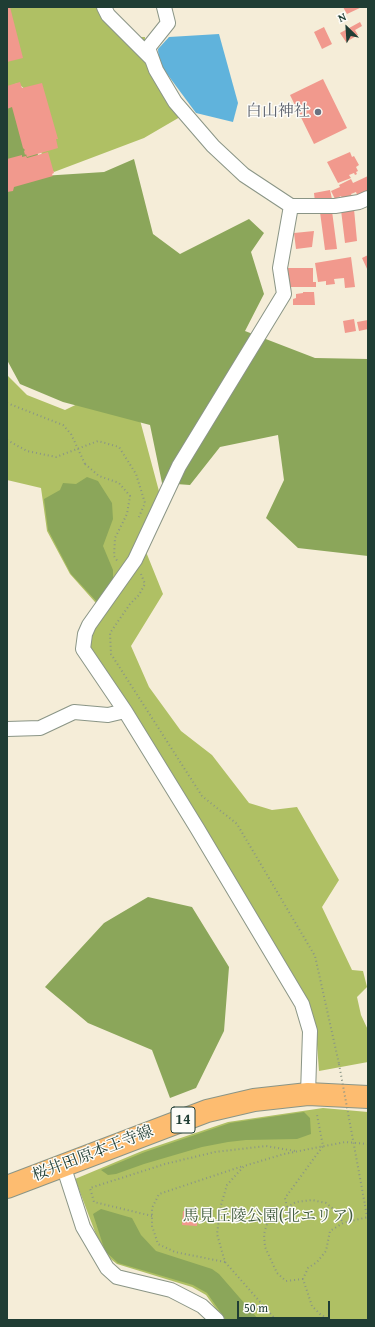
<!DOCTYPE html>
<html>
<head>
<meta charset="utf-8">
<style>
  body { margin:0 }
  #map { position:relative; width:375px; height:1327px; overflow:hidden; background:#f5edd8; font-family:"Gentium Book Plus",serif }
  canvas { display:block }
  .frame { position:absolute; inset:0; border:8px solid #1f3d34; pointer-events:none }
  .north { position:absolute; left:327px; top:8px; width:40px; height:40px; -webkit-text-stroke:3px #fdfcf7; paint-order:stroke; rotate:335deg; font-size:11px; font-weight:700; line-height:16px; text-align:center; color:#1f3d34 }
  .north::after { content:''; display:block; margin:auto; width:14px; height:18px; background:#1f3d34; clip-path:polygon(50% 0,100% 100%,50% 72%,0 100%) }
  .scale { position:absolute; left:237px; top:1301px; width:93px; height:18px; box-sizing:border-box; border:2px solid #1f3d34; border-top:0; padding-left:5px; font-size:12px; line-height:14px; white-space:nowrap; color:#1f3d34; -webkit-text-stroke:3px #fdfcf7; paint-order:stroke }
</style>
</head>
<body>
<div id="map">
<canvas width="375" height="1327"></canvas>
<div class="frame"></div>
<div class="north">N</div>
<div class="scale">50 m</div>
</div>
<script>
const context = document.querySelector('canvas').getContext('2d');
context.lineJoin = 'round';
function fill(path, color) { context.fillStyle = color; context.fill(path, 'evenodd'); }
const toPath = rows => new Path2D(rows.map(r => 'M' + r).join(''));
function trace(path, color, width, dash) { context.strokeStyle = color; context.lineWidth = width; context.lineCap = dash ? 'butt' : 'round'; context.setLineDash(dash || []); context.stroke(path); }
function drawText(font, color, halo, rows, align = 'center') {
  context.font = font + ' "Gentium Book Plus","Noto Serif JP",serif'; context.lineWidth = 3; context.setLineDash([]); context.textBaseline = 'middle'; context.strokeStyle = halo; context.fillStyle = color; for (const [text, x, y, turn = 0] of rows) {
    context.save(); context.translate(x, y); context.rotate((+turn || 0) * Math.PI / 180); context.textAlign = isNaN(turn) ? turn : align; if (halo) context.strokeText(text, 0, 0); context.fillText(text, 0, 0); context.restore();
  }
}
const green = toPath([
  [7,7,109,7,138,37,145,37,144,61,180,117,144,138,54,172,43,162,32,96,18,83,7,87],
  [7,375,27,395,65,410,129,379,160,495,140,537,163,594,131,646,149,687,181,731,212,755,249,803,272,810,297,807,339,880,322,907,352,970,363,971,367,987,357,997,361,1015,368,1030,368,1062,319,1071,316,1031,92,659,88,636,103,611,70,574,47,531,41,488,7,480],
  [323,1108,368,1112,368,1320,224,1320,206,1295,192,1287,117,1264,103,1253,75,1179,142,1151,228,1122]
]);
const forest = toPath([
  [7,95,30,114,42,176,104,172,134,159,153,234,180,254,249,219,264,233,251,252,264,294,245,331,315,358,368,359,368,556,298,548,266,518,284,480,278,435,220,447,190,485,162,483,150,425,63,402,20,384,7,360],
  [87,477,98,481,112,503,113,519,103,546,113,570,113,578,98,603,71,574,48,530,44,499,60,490,63,483,76,484],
  [148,897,192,907,229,967,224,1031,196,1088,170,1098,152,1050,88,1023,45,987,104,923],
  [304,1112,310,1118,311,1134,297,1139,246,1140,228,1142,202,1147,144,1164,116,1174,108,1175,101,1170,145,1152,230,1123],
  [101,1209,132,1218,141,1235,156,1251,212,1269,219,1274,259,1320,226,1320,207,1293,193,1285,118,1263,105,1251,93,1214]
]);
const water = toPath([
  [219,34,238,103,233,122,196,113,159,63,158,49,169,37]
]);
const building = toPath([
  [7,7,10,7,23,58,7,62],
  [343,7,362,7,347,14],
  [360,22,362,26,355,30,358,35,346,42,340,33],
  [324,27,332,44,322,49,314,32],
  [323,79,347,128,314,144,290,95],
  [20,82,22,88,42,83,58,139,56,139,58,148,27,157,26,154,25,155,24,151,25,150,23,148,12,107,7,109,7,86],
  [48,152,54,173,52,174,53,176,14,187,13,191,7,192,7,159,22,155,22,157,26,156,27,158],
  [350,152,352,157,354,156,359,165,356,167,358,171,356,172,357,174,355,175,354,173,349,175,351,178,338,183,327,162],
  [368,176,368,194,358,197,356,192,351,194,353,198,344,202,341,196,335,199,331,191,340,187,339,185,351,179,353,183],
  [330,190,332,199,315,202,314,193],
  [354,209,357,241,345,243,341,210],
  [332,211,337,249,325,250,320,212],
  [314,231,312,247,296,249,294,233],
  [368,255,368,271,362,258],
  [351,257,355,287,345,288,344,278,334,279,335,284,326,285,326,281,318,282,315,263],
  [285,268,313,268,313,282,316,282,316,287,285,287],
  [303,292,314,292,315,305,293,305,293,299,296,298,296,294,303,293],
  [354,319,356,331,345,333,343,321],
  [368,320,368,329,359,331,357,322],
  [183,1211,198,1212,197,1226,182,1225]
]);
const path = toPath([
  [7,403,63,425,71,434],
  [7,440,27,451,56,457,98,441,119,447,136,474,145,503,138,519],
  [85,464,99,476,119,483,130,496,127,514,115,538,114,556,118,562],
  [141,574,145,584,139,595,130,604,110,633,111,654,202,796,237,824,315,956,339,1064],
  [365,1205,367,1217],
  [287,1207,285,1198,323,1146,317,1115],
  [152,1216,94,1202,90,1188,165,1164,215,1152,266,1146,295,1151],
  [225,1262,175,1252,158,1244,152,1226,152,1208,159,1194,243,1166],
  [303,1279,286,1281,277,1273,265,1247,264,1234,267,1224,275,1214,287,1207,296,1202,312,1200,326,1203,336,1211,343,1223],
  [276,1320,225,1262,217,1234,221,1205,227,1185,244,1166,284,1154,345,1142,368,1144],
  [331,1320,321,1315,312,1306,303,1279,308,1268,317,1262,326,1251,330,1231,343,1223,368,1217]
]);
const minor = toPath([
  [104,7,108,15,152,59],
  [164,7,168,23,148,48,156,70,175,102,213,146,244,175,291,206,335,206,359,202,368,198],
  [291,206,280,268,284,294,179,466,135,560,89,625,85,634,83,649,125,711,197,828,302,1004,310,1031,308,1094],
  [7,729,40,728,74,712,108,715,125,711],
  [63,1165,83,1227,107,1268,117,1277,171,1290,202,1306,217,1320]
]);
const primary = toPath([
  [7,1187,207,1111,254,1100,308,1094,368,1097]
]);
const pathBridge = toPath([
  [71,434,85,464],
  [339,1064,365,1205]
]);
const markers = [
  [318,112,4,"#6b7280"]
];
const shields = [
  [183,1120,24]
];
const shieldNames = [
  ["14",183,1120]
];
const worshipNames = [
  ["白山神社",310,112]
];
const streetNames = [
  ["桜井田原本王寺線",93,1154,-21]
];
const parkNames = [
  ["馬見丘陵公園(北エリア)",268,1217]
];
fill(green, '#afc064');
fill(forest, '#8ba65a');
fill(water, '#60b3dc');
fill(building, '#f1998d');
trace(minor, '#8a9586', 16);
trace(primary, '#8a9586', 24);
trace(path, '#8a9586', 2, [1, 3]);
trace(minor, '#fff', 14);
trace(primary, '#fdbc70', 22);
trace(pathBridge, '#8a9586', 2, [1, 3]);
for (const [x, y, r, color] of markers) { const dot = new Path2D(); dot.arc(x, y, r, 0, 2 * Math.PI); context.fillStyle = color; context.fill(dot); trace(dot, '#fdfcf7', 1.5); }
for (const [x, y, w] of shields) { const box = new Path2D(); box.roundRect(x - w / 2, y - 13, w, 26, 3); context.fillStyle = '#fdfcf7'; context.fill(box); trace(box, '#1f3d34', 1); }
drawText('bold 15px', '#1f3d34', null, shieldNames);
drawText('16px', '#5b616d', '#fdfcf7', worshipNames, 'right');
drawText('16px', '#1f3d34', '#fdfcf7', streetNames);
drawText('16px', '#435e40', '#fdfcf7', parkNames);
</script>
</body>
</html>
